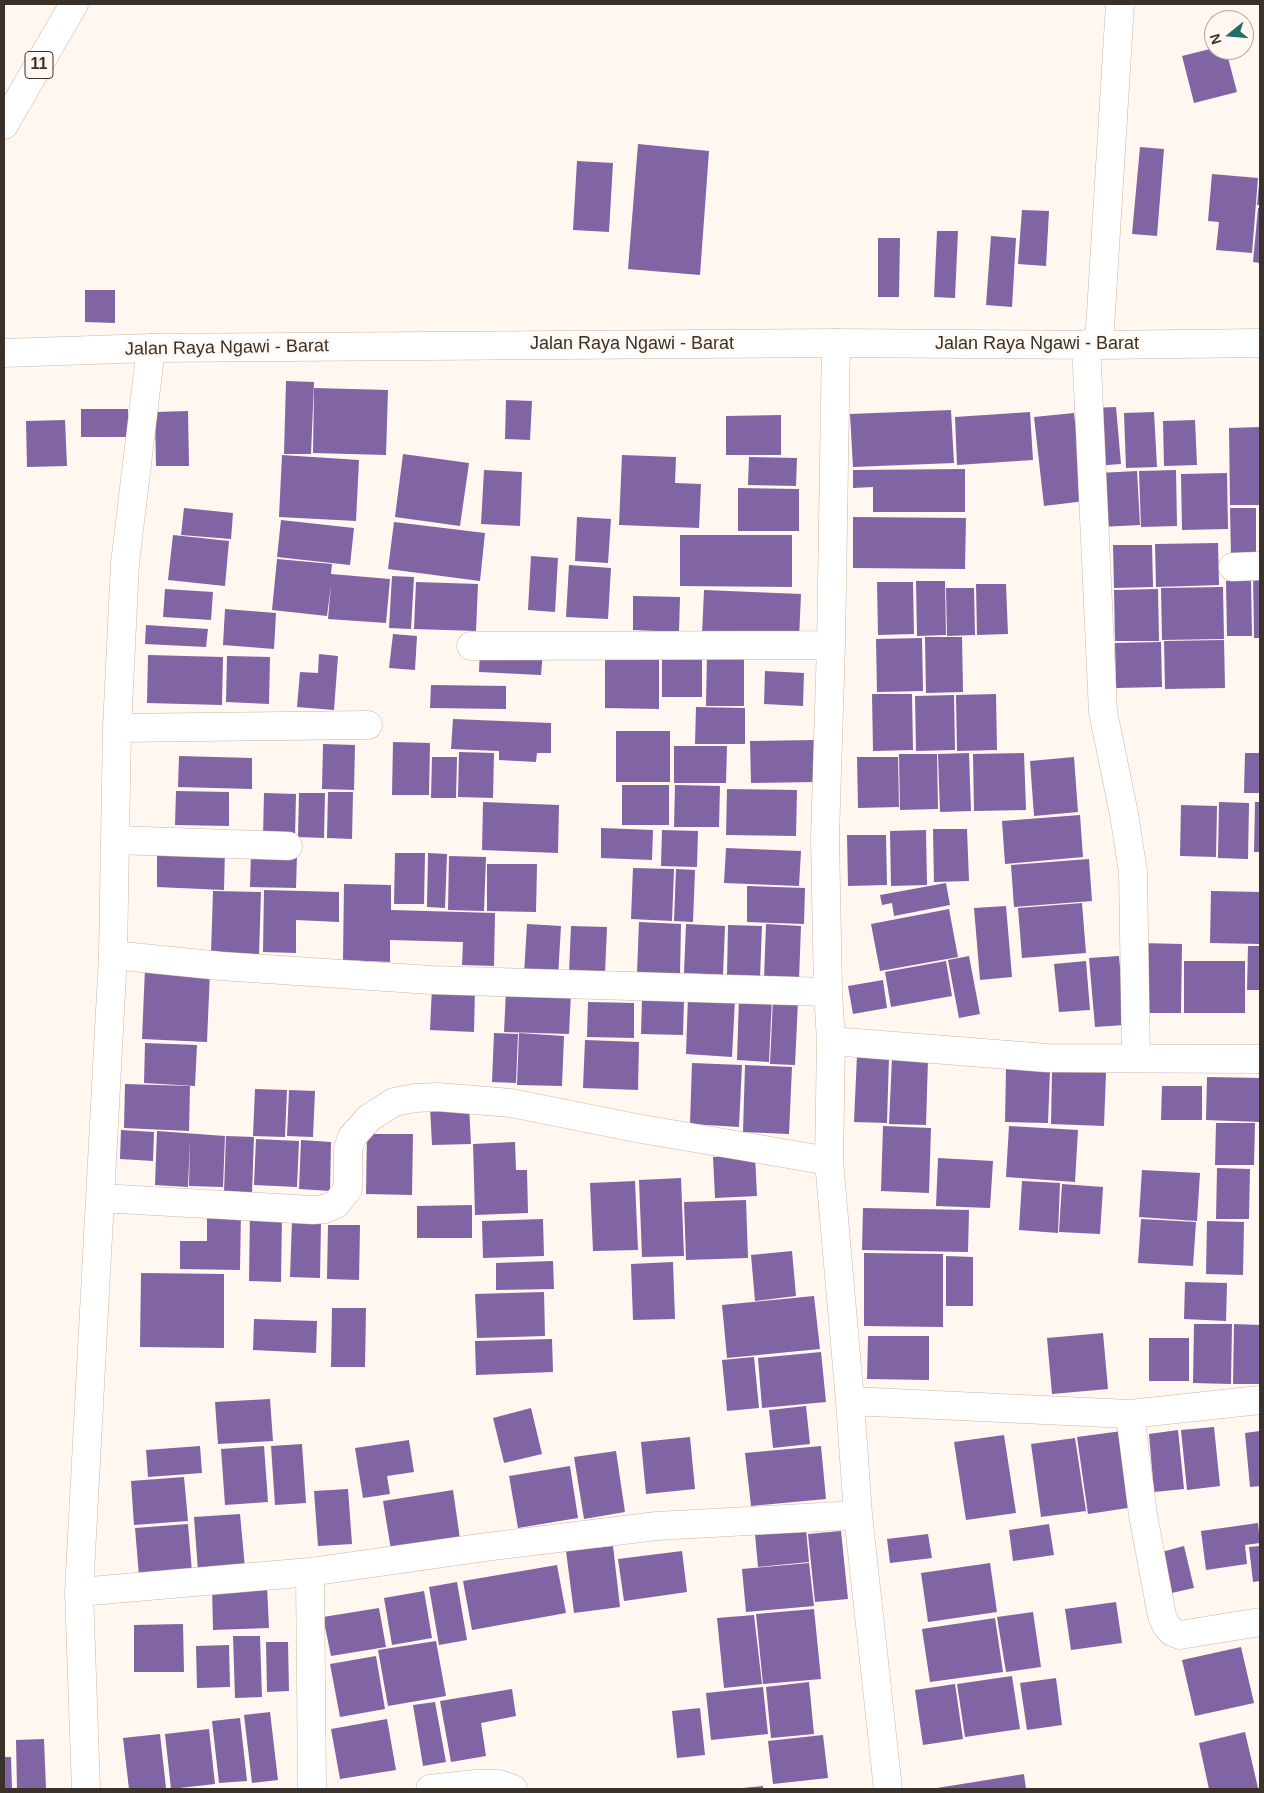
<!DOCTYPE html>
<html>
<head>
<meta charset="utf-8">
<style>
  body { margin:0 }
  #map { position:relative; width:1264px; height:1793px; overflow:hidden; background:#fff7f0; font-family:Arial,sans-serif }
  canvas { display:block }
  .frame { position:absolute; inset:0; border:5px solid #39312a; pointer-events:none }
  .north { position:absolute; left:1204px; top:10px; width:50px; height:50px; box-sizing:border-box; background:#fff7f0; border:1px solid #b0a8a1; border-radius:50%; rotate:253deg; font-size:14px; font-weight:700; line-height:20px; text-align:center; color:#39312a }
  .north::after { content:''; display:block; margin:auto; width:18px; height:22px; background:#236d68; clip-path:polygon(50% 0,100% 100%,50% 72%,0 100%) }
</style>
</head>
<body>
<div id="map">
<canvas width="1264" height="1793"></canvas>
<div class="frame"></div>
<div class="north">N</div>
</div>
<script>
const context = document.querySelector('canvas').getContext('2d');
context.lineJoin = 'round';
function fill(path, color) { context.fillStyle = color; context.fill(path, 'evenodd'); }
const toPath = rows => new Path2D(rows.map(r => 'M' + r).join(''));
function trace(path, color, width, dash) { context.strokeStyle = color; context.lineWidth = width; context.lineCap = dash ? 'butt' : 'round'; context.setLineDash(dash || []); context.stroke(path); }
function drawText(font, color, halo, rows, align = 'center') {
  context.font = font + ' Arial,sans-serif'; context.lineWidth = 5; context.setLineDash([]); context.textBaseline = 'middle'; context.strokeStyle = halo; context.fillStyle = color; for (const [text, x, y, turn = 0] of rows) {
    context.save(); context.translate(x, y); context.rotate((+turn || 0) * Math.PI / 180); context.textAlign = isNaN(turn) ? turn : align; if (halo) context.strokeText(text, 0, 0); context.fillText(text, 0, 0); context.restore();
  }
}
const building = toPath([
  [1214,48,1214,50,1226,50,1237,92,1194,103,1182,56],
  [638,144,709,151,700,275,628,269],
  [1140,147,1164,149,1157,236,1132,234],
  [577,161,613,163,609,232,573,230],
  [1212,174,1258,178,1252,253,1216,250,1219,222,1208,221],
  [1259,184,1260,184,1260,205,1257,205],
  [1258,208,1260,208,1260,263,1253,262],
  [1022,210,1049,211,1046,266,1018,264],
  [937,231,958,231,955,298,934,297],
  [991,236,1016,238,1012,307,986,305],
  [878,238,900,238,899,297,878,297],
  [85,290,115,290,115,323,85,322],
  [286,381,314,382,311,454,284,454],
  [314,388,388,390,386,455,313,453],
  [506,400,532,401,530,440,505,439],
  [1116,407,1121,464,1094,466,1090,408],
  [81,409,128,409,128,437,81,437],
  [951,410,954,463,853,467,850,414],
  [188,411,189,466,156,466,155,412],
  [1030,412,1033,460,957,465,955,417],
  [1154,412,1157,467,1126,468,1124,413],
  [1074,413,1085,501,1044,506,1034,417],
  [781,415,781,455,726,455,726,416],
  [65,420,67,466,27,467,26,421],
  [1195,420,1197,465,1164,466,1163,421],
  [1260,427,1260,505,1230,505,1229,428],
  [403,454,469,463,460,526,395,517],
  [282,455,359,460,356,521,279,517],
  [622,455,676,457,675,483,701,484,699,528,619,525],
  [749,457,797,458,796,486,748,485],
  [965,469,965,512,873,512,873,487,853,488,853,470],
  [484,470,522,472,520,526,481,524],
  [1176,470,1177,526,1141,527,1139,471],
  [1137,471,1140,525,1101,527,1099,473],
  [1227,473,1228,529,1182,530,1181,474],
  [738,488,799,489,799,531,738,531],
  [184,508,233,513,231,539,181,535],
  [1230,508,1256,508,1256,556,1231,556],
  [577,517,611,519,608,563,575,561],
  [853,517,966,518,965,569,853,568],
  [281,520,354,528,350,565,277,557],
  [394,522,485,533,480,581,388,569],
  [173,535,229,541,225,586,168,580],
  [680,535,792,535,792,587,680,586],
  [1218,543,1219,585,1156,587,1155,544],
  [1113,545,1152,545,1153,587,1114,588],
  [531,556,558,558,555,612,528,610],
  [277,559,332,564,331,574,390,579,386,623,328,619,331,585,327,616,272,610],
  [569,565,611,568,608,619,566,617],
  [1253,571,1260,571,1260,638,1254,638],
  [392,576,414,577,411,629,389,628],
  [1251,580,1252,636,1227,636,1226,581],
  [916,581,945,581,946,635,917,636],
  [416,582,478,584,476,631,414,629],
  [877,582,913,582,914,634,878,635],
  [976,584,1006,584,1008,634,977,635],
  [1223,587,1224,639,1162,640,1161,588],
  [946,588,974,588,975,635,947,636],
  [165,589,213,592,211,620,163,617],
  [1158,589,1159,641,1115,641,1114,590],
  [704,590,801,594,799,639,702,635],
  [633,596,680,597,679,632,633,630],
  [225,609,276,613,274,649,223,645],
  [146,625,208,629,206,647,145,644],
  [393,634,417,636,415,670,389,668],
  [925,637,962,637,963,692,926,693],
  [922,638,923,691,877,692,876,639],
  [1224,640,1225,688,1165,689,1164,641],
  [1161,642,1162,687,1116,688,1115,643],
  [480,648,543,651,541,675,479,672],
  [605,651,659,651,659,709,605,708],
  [662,651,702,651,702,697,662,697],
  [707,653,744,653,744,706,706,706],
  [319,654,338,656,334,710,297,707,300,672,318,673],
  [148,655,223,657,222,705,147,703],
  [227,656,270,657,269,704,226,702],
  [765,671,804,673,803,706,764,704],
  [431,685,506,686,506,709,430,708],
  [872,694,912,694,913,750,873,751],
  [996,694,997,750,957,751,956,695],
  [954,695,955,750,916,751,915,696],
  [696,707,745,708,745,744,695,744],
  [453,719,551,723,551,753,537,753,536,762,499,760,499,751,451,749],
  [616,731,670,731,670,782,616,782],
  [817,740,818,782,751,783,750,741],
  [393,742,430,743,429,795,392,795],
  [323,744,355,745,354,790,322,789],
  [674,746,727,746,726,783,674,783],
  [459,752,494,753,493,798,458,797],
  [969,753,971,811,940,812,938,754],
  [1024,753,1026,810,974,811,973,754],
  [1245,753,1260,753,1260,793,1244,793],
  [899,754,937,754,938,809,900,810],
  [179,756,252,758,252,789,178,787],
  [432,757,457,757,456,798,431,798],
  [857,757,898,757,899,807,858,808],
  [1074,757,1078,812,1034,816,1030,761],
  [622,785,669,785,669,825,622,825],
  [675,785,720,786,719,827,674,827],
  [727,789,797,790,796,836,726,835],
  [176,791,229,792,229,826,175,825],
  [328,792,353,792,352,839,327,838],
  [264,793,296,794,295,837,263,837],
  [299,793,325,793,324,838,298,837],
  [483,802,559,805,558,853,482,850],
  [1219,802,1249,803,1248,859,1218,858],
  [1255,802,1260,802,1260,852,1254,852],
  [1181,805,1217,806,1216,857,1180,856],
  [1080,815,1083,857,1005,864,1002,821],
  [601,828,653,830,652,860,601,858],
  [933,829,967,829,969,881,934,882],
  [662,830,698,831,697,867,661,866],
  [926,830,927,885,891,886,890,831],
  [847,835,886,835,887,885,848,886],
  [157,848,225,849,224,890,157,887],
  [726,848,801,851,799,886,724,883],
  [251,852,297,854,296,888,250,887],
  [395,853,425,853,424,904,394,904],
  [428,853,447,854,445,908,427,907],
  [449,856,486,857,484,911,448,910],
  [1089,859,1092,901,1014,907,1011,865],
  [487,864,537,864,536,912,487,911],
  [633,868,674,869,672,921,631,919],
  [676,869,695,870,693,922,674,921],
  [946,883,950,905,894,916,892,903,882,905,880,895],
  [344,884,391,885,391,910,495,913,494,966,462,965,463,942,390,940,390,962,343,960],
  [747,886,805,888,804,924,747,922],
  [264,890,339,892,339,922,296,920,296,953,263,952],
  [213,891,261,892,259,954,211,953],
  [1211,891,1260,892,1260,944,1210,943],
  [1082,903,1086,953,1022,958,1018,908],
  [1006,906,1012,977,980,980,974,908],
  [949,909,958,957,880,971,871,924],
  [639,922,681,924,680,974,637,973],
  [527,924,561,926,558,977,524,975],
  [686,924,725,926,723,975,684,973],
  [766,924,801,926,799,980,764,979],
  [728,925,762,926,760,978,727,976],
  [571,926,607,927,605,974,569,973],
  [1141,943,1182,944,1181,1013,1140,1013],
  [1248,946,1260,946,1260,990,1247,990],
  [969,956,980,1014,959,1018,948,960],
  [1119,956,1125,1025,1095,1027,1089,958],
  [946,961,952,996,891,1007,885,972],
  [1086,961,1090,1010,1059,1012,1054,964],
  [1184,961,1245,961,1245,1013,1184,1013],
  [145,968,210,971,207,1042,142,1039],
  [883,980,887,1008,853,1014,848,986],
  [432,987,475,989,474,1032,430,1030],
  [506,990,571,993,569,1034,504,1032],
  [688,996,735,999,732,1057,686,1054],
  [739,997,772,998,769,1062,737,1060],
  [642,999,684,1000,683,1035,641,1034],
  [773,999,798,1001,795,1065,770,1064],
  [588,1002,634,1003,634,1038,587,1037],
  [494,1033,518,1034,516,1083,492,1082],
  [519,1033,564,1036,562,1086,517,1085],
  [585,1040,639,1042,638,1090,583,1088],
  [145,1043,197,1045,195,1086,144,1083],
  [857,1055,889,1057,887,1123,854,1122],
  [892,1058,928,1059,926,1125,889,1124],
  [692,1063,742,1065,739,1127,690,1124],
  [745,1065,792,1067,789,1134,743,1132],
  [1006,1069,1050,1070,1048,1123,1005,1122],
  [1052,1071,1106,1072,1104,1126,1051,1124],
  [1207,1077,1260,1078,1260,1122,1206,1120],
  [125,1084,190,1086,189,1131,124,1128],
  [1162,1086,1202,1086,1202,1120,1161,1120],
  [255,1089,287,1090,285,1137,253,1136],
  [289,1090,315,1091,313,1137,287,1136],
  [469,1106,471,1144,432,1145,430,1107],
  [1216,1123,1255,1123,1254,1165,1215,1165],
  [883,1126,931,1128,929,1193,881,1191],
  [1009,1126,1078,1130,1075,1182,1006,1177],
  [121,1130,154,1132,153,1161,120,1159],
  [157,1131,225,1136,223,1187,189,1186,190,1138,188,1187,155,1185],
  [367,1134,413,1134,412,1195,366,1194],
  [226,1136,254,1137,252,1193,224,1192],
  [256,1139,299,1141,297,1187,254,1185],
  [301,1140,331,1142,330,1191,299,1189],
  [515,1142,516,1170,527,1170,528,1213,475,1215,473,1144],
  [755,1155,757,1196,715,1198,713,1157],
  [938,1158,993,1161,990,1208,936,1206],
  [1217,1168,1250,1169,1249,1219,1216,1219],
  [1142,1170,1200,1173,1197,1221,1139,1217],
  [681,1178,684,1256,642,1257,639,1180],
  [635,1181,638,1250,593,1251,590,1183],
  [1022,1181,1060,1183,1058,1233,1019,1230],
  [1062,1184,1103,1187,1100,1234,1059,1232],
  [746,1200,748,1258,686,1260,684,1202],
  [472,1205,472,1238,417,1238,417,1206],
  [863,1208,969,1210,968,1252,862,1250],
  [207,1209,241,1209,240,1270,180,1269,180,1241,207,1241],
  [250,1213,282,1214,281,1282,249,1281],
  [543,1219,544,1256,483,1258,482,1221],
  [1141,1219,1196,1222,1193,1266,1138,1263],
  [292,1220,321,1221,320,1278,290,1277],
  [1207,1221,1244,1222,1243,1275,1206,1274],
  [328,1225,360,1225,359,1280,327,1279],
  [792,1251,796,1296,755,1301,751,1255],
  [864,1253,943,1254,943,1327,864,1326],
  [946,1256,973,1257,973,1306,946,1306],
  [553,1261,554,1289,496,1290,496,1263],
  [673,1262,675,1319,633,1320,631,1264],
  [141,1273,224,1274,224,1348,140,1347],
  [1185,1282,1227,1283,1226,1321,1184,1319],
  [544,1292,545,1336,477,1338,475,1294],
  [814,1296,820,1349,727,1358,722,1305],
  [332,1308,366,1308,365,1367,331,1367],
  [254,1319,317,1321,316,1353,253,1350],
  [1194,1324,1232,1324,1231,1384,1193,1383],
  [1234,1324,1260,1325,1260,1384,1233,1384],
  [1103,1333,1108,1389,1052,1394,1047,1338],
  [868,1336,929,1336,929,1380,867,1379],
  [1149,1338,1189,1338,1189,1381,1149,1381],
  [552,1339,553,1372,476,1375,475,1341],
  [821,1352,826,1402,762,1408,758,1358],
  [754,1357,759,1408,727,1411,722,1360],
  [270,1399,273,1441,218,1444,215,1402],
  [806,1406,810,1444,773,1448,769,1410],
  [531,1408,542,1454,504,1463,493,1418],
  [1214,1427,1220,1486,1187,1490,1181,1430],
  [1178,1430,1184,1489,1154,1492,1149,1434],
  [1122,1431,1134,1507,1088,1514,1077,1437],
  [1260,1431,1260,1486,1250,1487,1245,1433],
  [1004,1435,1016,1513,966,1520,954,1442],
  [690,1437,695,1489,646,1494,641,1442],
  [1075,1438,1086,1511,1041,1517,1031,1444],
  [409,1440,414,1472,387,1476,390,1494,363,1498,355,1448],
  [302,1444,306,1503,275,1505,271,1446],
  [200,1446,202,1473,148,1477,146,1450],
  [264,1446,268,1502,225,1505,221,1449],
  [821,1446,826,1499,751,1506,745,1453],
  [616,1451,625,1512,584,1519,574,1457],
  [570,1466,578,1518,518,1528,509,1476],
  [184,1477,188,1521,134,1525,131,1481],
  [348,1489,352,1544,318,1546,314,1491],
  [453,1490,460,1539,391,1550,383,1501],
  [240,1514,245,1568,198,1571,194,1517],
  [1258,1523,1260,1543,1245,1545,1247,1564,1206,1570,1201,1531],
  [188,1524,192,1572,139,1576,135,1528],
  [1049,1524,1054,1555,1013,1561,1009,1530],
  [806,1529,809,1562,758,1567,755,1534],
  [841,1531,848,1599,815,1602,808,1534],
  [928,1534,932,1558,890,1563,887,1539],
  [613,1546,620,1607,574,1613,566,1551],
  [1184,1546,1194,1588,1167,1594,1158,1553],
  [1260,1546,1260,1581,1253,1582,1249,1547],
  [682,1551,687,1592,624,1601,618,1559],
  [809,1563,814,1606,746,1612,742,1569],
  [990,1563,997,1612,928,1622,921,1573],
  [557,1565,566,1613,472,1630,463,1581],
  [457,1582,467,1640,439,1645,429,1587],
  [267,1586,269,1628,213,1630,212,1587],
  [424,1591,432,1638,392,1645,384,1598],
  [1116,1602,1122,1643,1071,1650,1065,1609],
  [379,1608,386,1647,331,1656,323,1617],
  [814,1609,821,1679,763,1684,756,1614],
  [1033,1612,1041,1667,1006,1672,997,1617],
  [754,1615,762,1684,724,1688,717,1618],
  [995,1618,1003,1672,930,1682,922,1629],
  [183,1624,184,1672,134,1672,134,1625],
  [233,1636,260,1636,262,1697,235,1698],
  [436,1641,446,1696,388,1706,378,1650],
  [266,1642,288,1642,289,1691,267,1692],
  [229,1645,230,1687,197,1688,196,1646],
  [1241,1647,1254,1703,1195,1716,1182,1660],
  [376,1656,385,1709,340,1717,330,1664],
  [1012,1676,1020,1729,965,1737,957,1684],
  [1056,1678,1062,1725,1027,1730,1020,1683],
  [809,1682,814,1734,771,1738,766,1687],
  [955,1684,963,1739,923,1745,915,1690],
  [763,1687,768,1734,711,1740,706,1693],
  [512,1689,516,1716,481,1723,486,1756,451,1762,440,1701],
  [435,1702,446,1762,423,1766,413,1705],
  [700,1708,705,1755,677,1758,672,1711],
  [270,1712,278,1780,252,1783,244,1715],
  [240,1718,247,1781,219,1783,212,1721],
  [387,1719,396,1770,340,1779,331,1729],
  [209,1729,215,1784,171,1789,165,1734],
  [1245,1732,1258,1788,1209,1789,1199,1743],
  [160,1734,166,1788,129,1789,123,1738],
  [823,1735,828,1778,773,1784,768,1741],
  [44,1739,46,1789,17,1789,16,1740],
  [4,1757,11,1757,12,1789,4,1789],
  [1024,1774,1026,1789,937,1789,937,1788],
  [763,1786,763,1789,743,1789,743,1788]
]);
const minor = toPath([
  [836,343,831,645,825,838,828,992,831,1041,829,1161,850,1401,858,1515,888,1789],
  [1086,344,1103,712,1124,814,1133,872,1136,1058],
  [1099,345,1120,4],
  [1233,567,1260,566],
  [471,646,831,645],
  [117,728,368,725],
  [116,840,288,846],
  [113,955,221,966,431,980,828,992],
  [831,1041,1047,1058,1260,1059],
  [100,1198,313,1210,325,1209,336,1204,348,1189,348,1149,352,1137,369,1118,394,1102,415,1098,438,1097,511,1103,636,1128,829,1161],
  [850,1401,1130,1414,1260,1400],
  [1130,1414,1143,1515,1162,1616,1166,1625,1172,1632,1180,1635,1260,1622],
  [310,1572,312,1789],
  [79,1592,310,1572,486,1547,657,1526,858,1515],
  [86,1789,79,1592,113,955,117,728,125,563,151,348],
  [430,1789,476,1784,499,1784,513,1789]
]);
const major = toPath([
  [4,353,151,348,836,343,1099,345,1260,343]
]);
const highway = toPath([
  [4,125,74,4]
]);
const shields = [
  [39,65,28]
];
const shieldNames = [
  ["11",39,65]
];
const streetNames = [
  ["Jalan Raya Ngawi - Barat",632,344],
  ["Jalan Raya Ngawi - Barat",1037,344],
  ["Jalan Raya Ngawi - Barat",227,348,-1]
];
fill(building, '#8164a3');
trace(minor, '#cab7a6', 29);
trace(major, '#cab7a6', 29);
trace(highway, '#cab7a6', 29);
trace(minor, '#fff', 28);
trace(major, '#fff', 28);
trace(highway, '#fff', 28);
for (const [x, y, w] of shields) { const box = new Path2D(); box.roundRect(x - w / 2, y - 13.5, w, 27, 4); context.fillStyle = '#fff7f0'; context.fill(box); trace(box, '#39312a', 1); }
drawText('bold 16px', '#39312a', null, shieldNames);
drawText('18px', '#39312a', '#fff7f0', streetNames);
</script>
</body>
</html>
